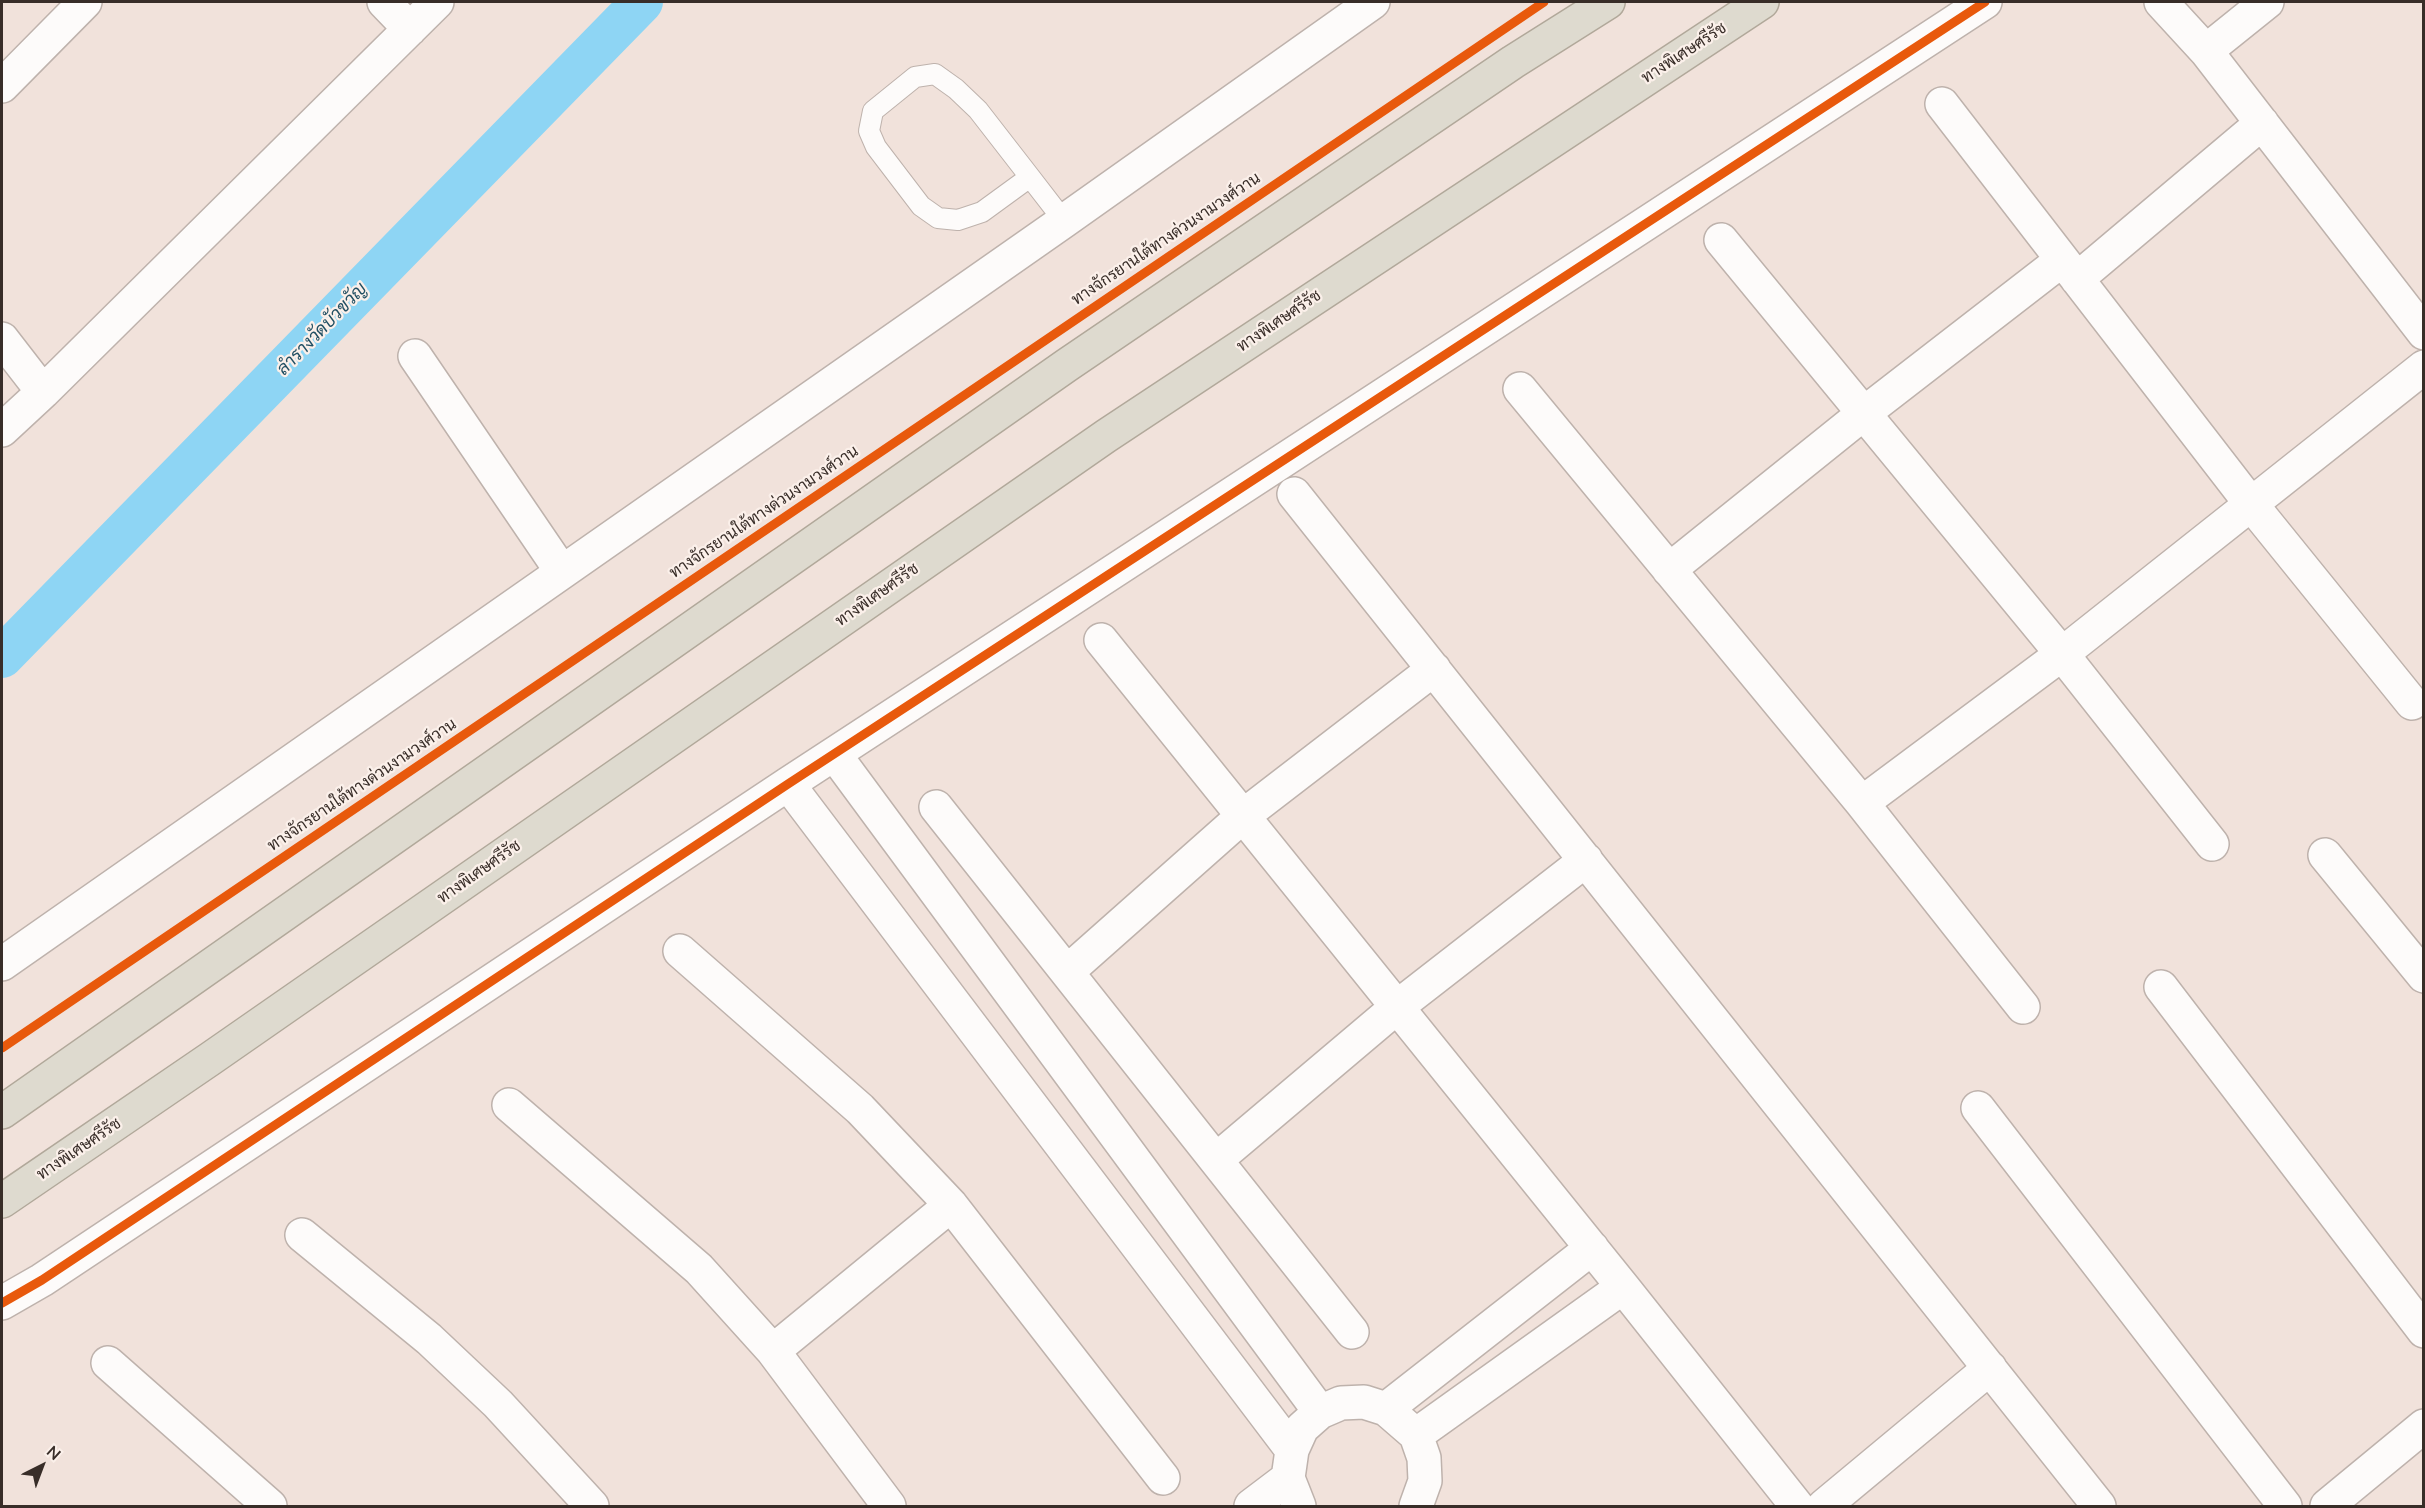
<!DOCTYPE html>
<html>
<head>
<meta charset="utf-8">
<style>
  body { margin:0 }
  #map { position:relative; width:2425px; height:1508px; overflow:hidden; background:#f1e2db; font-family:Mulish,sans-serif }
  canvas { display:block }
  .frame { position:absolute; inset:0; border:3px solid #382d28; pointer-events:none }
  .north { position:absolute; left:12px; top:1436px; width:60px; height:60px; -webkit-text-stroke:4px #fbf0ea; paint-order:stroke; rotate:42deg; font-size:16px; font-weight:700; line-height:24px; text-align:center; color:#382d28 }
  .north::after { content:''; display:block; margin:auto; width:21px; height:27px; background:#382d28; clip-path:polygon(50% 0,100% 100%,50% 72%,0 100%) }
</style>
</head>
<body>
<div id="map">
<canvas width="2425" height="1508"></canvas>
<div class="frame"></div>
<div class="north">N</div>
</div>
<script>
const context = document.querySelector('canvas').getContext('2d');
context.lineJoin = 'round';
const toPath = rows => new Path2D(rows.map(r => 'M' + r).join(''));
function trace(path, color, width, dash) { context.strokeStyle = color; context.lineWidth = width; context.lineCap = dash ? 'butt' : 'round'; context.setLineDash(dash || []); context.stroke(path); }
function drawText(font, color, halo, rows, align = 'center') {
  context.font = font + ' Mulish,Sarabun,sans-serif'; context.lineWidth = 4.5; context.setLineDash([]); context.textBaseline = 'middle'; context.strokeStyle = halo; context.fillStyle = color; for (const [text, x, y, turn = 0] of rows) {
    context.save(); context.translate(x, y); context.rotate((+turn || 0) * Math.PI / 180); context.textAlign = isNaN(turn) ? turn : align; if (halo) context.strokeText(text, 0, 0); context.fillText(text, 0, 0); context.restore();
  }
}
const canal = toPath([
  [2,657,642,2]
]);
const lane = toPath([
  [1030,177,982,212,958,220,938,218,921,206,876,147,869,131,873,111,915,77,935,74,956,89,978,110,1030,177,1064,221]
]);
const street = toPath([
  [384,2,410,29],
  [2161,2,2206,51,2424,333],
  [2206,51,2267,2],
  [2,86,85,2],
  [1942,104,2251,504,2412,703],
  [1721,240,2062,654,2212,844],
  [2077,279,2262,123],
  [2,339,43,392],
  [415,356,562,572],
  [1520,389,1862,803,2023,1007],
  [2,430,43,392,437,2],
  [1294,494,2099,1506],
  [1669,570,1863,414,2062,260],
  [1101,640,1623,1287,1797,1506],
  [835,755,1320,1412],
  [788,784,1292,1450],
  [1862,803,2062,654,2424,367],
  [936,807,1352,1332],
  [2325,855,2424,976],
  [680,951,860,1109,951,1205,1163,1478],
  [2,964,1064,221,1373,2],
  [1067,972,1243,816,1434,669],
  [2161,987,2424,1331],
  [509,1105,699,1269,773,1351,889,1506],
  [1978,1108,2285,1506],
  [1216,1160,1397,1007,1586,860],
  [302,1235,429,1339,498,1404,592,1506],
  [2,1303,42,1280,788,784,1985,2],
  [773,1351,951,1205],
  [108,1363,270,1506],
  [1386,1409,1592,1248],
  [1416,1435,1623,1287],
  [1251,1506,1288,1478],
  [1299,1506,1288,1478,1292,1450,1302,1428,1320,1412,1341,1403,1364,1402,1386,1409,1416,1435,1424,1458,1425,1481,1416,1506],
  [1824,1506,1990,1368],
  [2327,1506,2424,1426]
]);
const highway = toPath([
  [2,1112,1067,365,1513,62,1608,2],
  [2,1201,210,1059,1106,436,1762,2]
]);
const cycleway = toPath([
  [2,1048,1544,2],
  [2,1303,42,1280,788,784,1985,2]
]);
const streetNames = [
  ["ทางพิเศษศรีรัช",1684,53,-33],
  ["ทางจักรยานใต้ทางด่วนงามวงศ์วาน",1166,239,-34],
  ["ทางพิเศษศรีรัช",1279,321,-34],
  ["ทางจักรยานใต้ทางด่วนงามวงศ์วาน",764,512,-34],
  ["ทางพิเศษศรีรัช",877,595,-35],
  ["ทางจักรยานใต้ทางด่วนงามวงศ์วาน",362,785,-34],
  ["ทางพิเศษศรีรัช",479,872,-35],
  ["ทางพิเศษศรีรัช",79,1149,-34]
];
const waterNames = [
  ["ลำรางวัดบัวขวัญ",322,329,-46]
];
trace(canal, '#8ed5f4', 42);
trace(lane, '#beb2ac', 22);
trace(street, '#beb2ac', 36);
trace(highway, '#b1a89a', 36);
trace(lane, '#fdfbfa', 20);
trace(street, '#fdfbfa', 33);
trace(highway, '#dedacf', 33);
trace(cycleway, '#e8590c', 9);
drawText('16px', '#382d28', '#fbf0ea', streetNames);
drawText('italic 18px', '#214f63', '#fbf0ea', waterNames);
</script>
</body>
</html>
